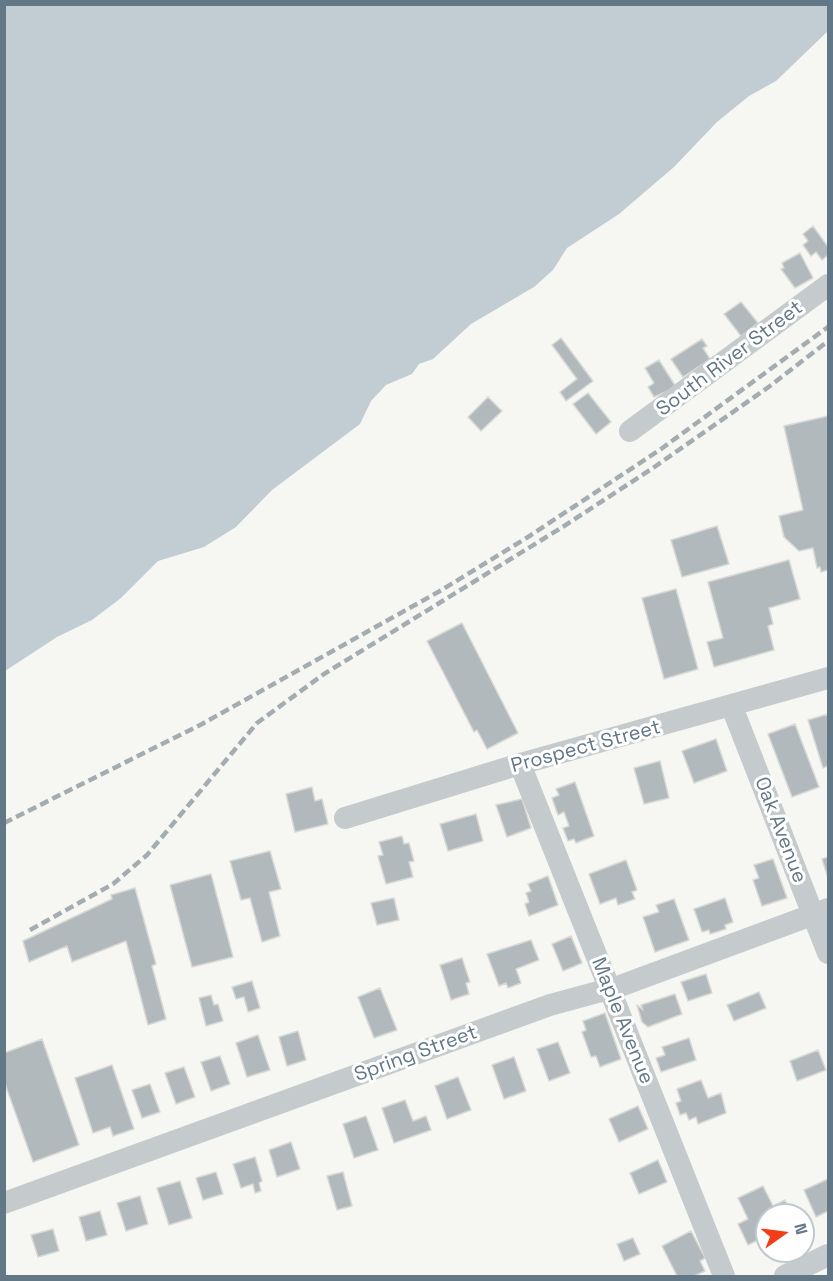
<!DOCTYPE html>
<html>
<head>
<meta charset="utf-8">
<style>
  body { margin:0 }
  #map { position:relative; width:833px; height:1281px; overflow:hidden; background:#f6f6f2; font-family:"Space Grotesk",sans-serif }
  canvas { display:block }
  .frame { position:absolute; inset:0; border:6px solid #627886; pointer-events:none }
  .north { position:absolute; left:755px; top:1203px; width:60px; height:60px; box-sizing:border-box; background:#fff; border:2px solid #c0c9cf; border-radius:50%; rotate:76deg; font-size:16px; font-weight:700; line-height:24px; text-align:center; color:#627886 }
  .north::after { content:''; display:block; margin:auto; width:21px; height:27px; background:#f23d16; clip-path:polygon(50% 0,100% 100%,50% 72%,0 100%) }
</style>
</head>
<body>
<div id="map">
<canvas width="833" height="1281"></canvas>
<div class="frame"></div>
<div class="north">N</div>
</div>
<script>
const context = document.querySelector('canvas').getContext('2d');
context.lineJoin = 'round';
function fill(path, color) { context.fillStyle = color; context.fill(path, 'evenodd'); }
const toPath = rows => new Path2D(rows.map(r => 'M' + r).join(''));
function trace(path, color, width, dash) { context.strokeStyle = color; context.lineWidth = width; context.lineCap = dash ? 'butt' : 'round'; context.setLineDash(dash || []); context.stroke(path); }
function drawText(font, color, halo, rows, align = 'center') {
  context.font = font + ' "Space Grotesk",sans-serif'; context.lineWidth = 6; context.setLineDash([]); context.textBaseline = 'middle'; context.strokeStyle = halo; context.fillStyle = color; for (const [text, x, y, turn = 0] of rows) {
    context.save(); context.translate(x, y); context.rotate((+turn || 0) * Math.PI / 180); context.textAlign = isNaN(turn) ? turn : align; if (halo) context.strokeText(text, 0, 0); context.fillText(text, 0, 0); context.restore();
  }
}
const water = toPath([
  [5,4,828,4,828,31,776,81,749,96,717,122,674,167,619,214,567,248,553,270,534,287,471,324,433,359,419,364,412,374,386,385,371,401,360,424,272,490,236,527,204,547,158,561,121,598,92,620,57,637,5,671]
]);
const building = toPath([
  [813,226,828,247,828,255,822,260,816,252,811,256,803,245,808,241,803,234,813,226],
  [800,253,813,278,795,288,781,269,784,268,782,263,800,253],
  [741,302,758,323,741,336,724,314,741,302],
  [561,338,593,381,566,401,560,392,577,379,552,345,561,338],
  [702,339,707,346,703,348,710,359,683,377,671,359,702,339],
  [659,360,676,387,654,397,648,387,654,383,645,368,659,360],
  [588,393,611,422,596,434,573,404,588,393],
  [488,397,502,411,481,431,468,417,488,397],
  [828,416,828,570,821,572,820,567,817,568,813,548,799,551,784,537,779,516,803,510,784,426,828,416],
  [717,526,729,564,682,577,671,540,717,526],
  [789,560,800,599,769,608,773,624,768,626,774,650,714,667,707,642,723,638,708,582,789,560],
  [676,589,698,669,664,679,642,598,676,589],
  [462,623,518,733,487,749,477,730,474,732,427,641,462,623],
  [828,714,828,766,823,768,808,720,828,714],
  [795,724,819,787,792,797,768,734,795,724],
  [716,739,727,771,694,783,682,751,716,739],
  [660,761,669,798,644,804,634,768,660,761],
  [575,782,594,836,576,843,574,839,568,841,563,828,569,826,564,812,558,815,552,798,559,795,556,789,575,782],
  [312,787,315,801,322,799,328,824,295,832,286,794,312,787],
  [522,799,531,828,507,837,496,805,522,799],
  [476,814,483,841,448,851,440,824,476,814],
  [402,836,404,844,409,843,414,861,409,862,413,877,386,884,378,856,383,855,379,842,402,836],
  [270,851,281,889,269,892,280,936,262,942,250,898,241,900,230,861,270,851],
  [828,857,828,878,822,859,828,857],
  [773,859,787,898,762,906,753,880,759,878,754,865,773,859],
  [626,860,637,890,632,892,635,899,618,905,616,898,600,904,589,874,626,860],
  [211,874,233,957,192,967,170,885,211,874],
  [548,876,558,905,529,916,525,904,529,902,526,893,531,891,528,884,548,876],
  [135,888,156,964,152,966,166,1019,148,1025,126,941,72,962,67,946,29,962,23,941,112,899,111,895,135,888],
  [394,898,399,920,377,925,371,903,394,898],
  [725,898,733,922,725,925,726,929,710,934,709,930,702,932,694,909,725,898],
  [674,899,689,940,655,952,643,917,659,912,656,905,674,899],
  [571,936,582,963,563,971,552,944,571,936],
  [531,940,539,960,516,969,521,983,508,988,506,983,499,986,487,954,531,940],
  [462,958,470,982,466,983,469,994,451,1000,440,965,462,958],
  [706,974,712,993,688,1001,681,982,706,974],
  [252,981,260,1008,248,1012,244,997,236,999,232,987,252,981],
  [380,988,397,1030,374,1038,358,997,380,988],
  [759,992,766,1008,734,1021,727,1005,759,992],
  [675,994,682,1014,648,1027,642,1022,637,1005,643,1010,641,1005,675,994],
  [211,995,214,1005,218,1004,223,1021,206,1026,199,998,211,995],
  [605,1013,621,1059,600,1067,596,1056,591,1057,582,1032,586,1030,583,1021,605,1013],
  [298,1031,306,1060,287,1066,279,1037,298,1031],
  [258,1035,270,1070,247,1077,236,1043,258,1035],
  [689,1038,696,1060,661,1072,656,1058,665,1055,662,1047,689,1038],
  [42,1039,79,1145,33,1162,4,1081,4,1053,42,1039],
  [558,1042,570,1073,549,1081,537,1049,558,1042],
  [818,1050,826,1070,797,1081,790,1061,818,1050],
  [220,1056,230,1084,211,1091,201,1062,220,1056],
  [514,1057,526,1091,504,1099,492,1065,514,1057],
  [112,1065,134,1129,113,1136,110,1127,93,1133,75,1078,112,1065],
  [184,1067,195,1097,176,1104,165,1073,184,1067],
  [458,1077,471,1110,447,1119,435,1086,458,1077],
  [701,1080,708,1098,721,1093,726,1113,698,1124,696,1117,689,1120,686,1113,680,1115,676,1103,681,1101,677,1089,701,1080],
  [150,1084,160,1112,142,1118,132,1090,150,1084],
  [405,1100,413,1121,426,1116,431,1130,394,1143,382,1108,405,1100],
  [638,1106,648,1129,619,1142,609,1119,638,1106],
  [366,1116,378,1150,354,1158,343,1124,366,1116],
  [291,1142,300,1169,277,1177,269,1150,291,1142],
  [255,1157,262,1181,259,1183,261,1191,255,1193,253,1184,241,1188,233,1164,255,1157],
  [658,1160,667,1182,639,1194,630,1173,658,1160],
  [216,1172,223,1194,203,1200,196,1178,216,1172],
  [343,1172,352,1206,337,1210,327,1176,343,1172],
  [828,1179,828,1211,816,1217,804,1190,828,1179],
  [180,1181,192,1218,169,1225,157,1188,180,1181],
  [763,1186,773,1206,785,1200,792,1215,767,1215,767,1227,761,1230,764,1237,748,1245,738,1224,748,1219,738,1198,763,1186],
  [140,1196,148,1224,126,1231,117,1203,140,1196],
  [100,1211,107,1235,86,1241,79,1217,100,1211],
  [53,1229,59,1251,38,1257,31,1235,53,1229],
  [691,1231,705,1258,700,1261,705,1271,694,1276,677,1276,662,1246,691,1231],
  [633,1238,640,1254,624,1261,617,1244,633,1238]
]);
const minor = toPath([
  [630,431,828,285],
  [732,707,828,953],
  [520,764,724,1276],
  [345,818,520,764,828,678],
  [4,1203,550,1005,620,986,828,909],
  [785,1276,828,1255]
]);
const rail = toPath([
  [4,823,202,724,440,591,528,537,661,449,828,327],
  [30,930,113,884,147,855,257,723,324,674,561,528,653,468,770,386,828,341]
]);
const streetNames = [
  ["South River Street",730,359,-37],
  ["Prospect Street",586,747,-15],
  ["Oak Avenue",780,830,69],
  ["Maple Avenue",622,1021,68],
  ["Spring Street",416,1054,-20]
];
fill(water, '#c1cdd2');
fill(building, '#b1b9bd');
trace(building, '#d8d8d5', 1.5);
trace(minor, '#c5cacc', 22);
trace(rail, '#a5acb1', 4.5, [9, 4.5]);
drawText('20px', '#627886', '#fff', streetNames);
</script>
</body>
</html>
